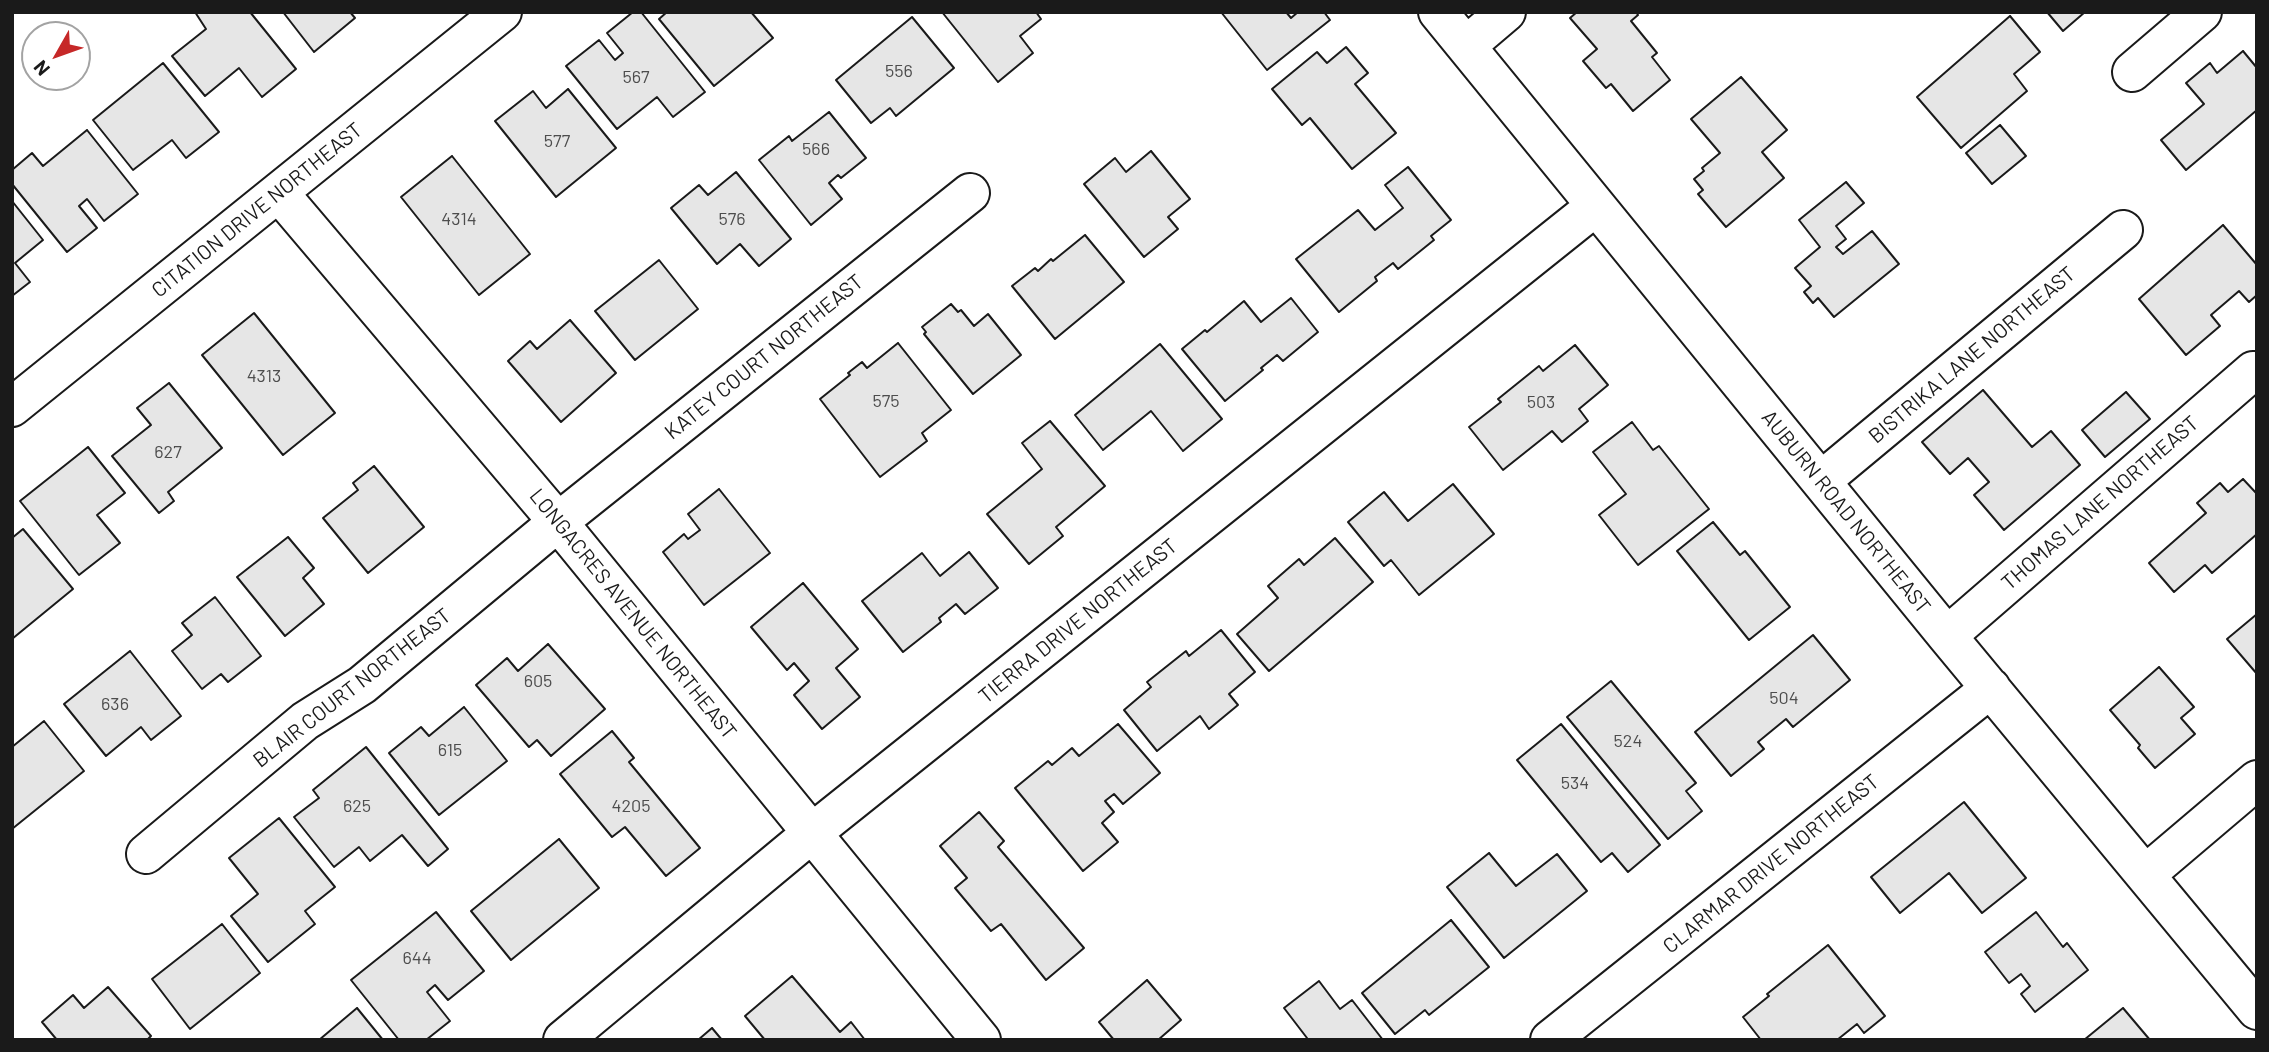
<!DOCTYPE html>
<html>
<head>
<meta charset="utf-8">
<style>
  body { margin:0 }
  #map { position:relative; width:2269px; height:1052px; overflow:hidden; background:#fff; font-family:Barlow,sans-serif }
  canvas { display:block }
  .frame { position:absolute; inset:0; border:14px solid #1a1a1a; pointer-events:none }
  .north { position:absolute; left:21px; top:21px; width:70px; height:70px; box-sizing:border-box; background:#fff; border:2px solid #a3a3a3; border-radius:50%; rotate:230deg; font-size:19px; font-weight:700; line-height:28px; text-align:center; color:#1a1a1a }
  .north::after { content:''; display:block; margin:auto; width:24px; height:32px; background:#c62828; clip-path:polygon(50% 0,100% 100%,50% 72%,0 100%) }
</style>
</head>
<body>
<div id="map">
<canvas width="2269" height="1052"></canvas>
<div class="frame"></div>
<div class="north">N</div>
</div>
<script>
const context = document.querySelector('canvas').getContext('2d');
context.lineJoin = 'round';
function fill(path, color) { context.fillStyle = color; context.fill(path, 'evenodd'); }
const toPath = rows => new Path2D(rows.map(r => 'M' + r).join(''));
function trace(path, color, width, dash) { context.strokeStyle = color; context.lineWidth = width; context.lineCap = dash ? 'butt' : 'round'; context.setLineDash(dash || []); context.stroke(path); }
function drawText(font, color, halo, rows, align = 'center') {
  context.font = font + ' Barlow,sans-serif'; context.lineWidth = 5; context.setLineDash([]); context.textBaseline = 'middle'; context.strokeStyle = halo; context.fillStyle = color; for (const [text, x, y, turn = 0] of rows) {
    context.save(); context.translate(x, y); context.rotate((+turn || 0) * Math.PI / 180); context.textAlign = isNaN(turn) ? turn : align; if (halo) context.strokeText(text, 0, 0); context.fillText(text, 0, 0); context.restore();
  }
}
const building = toPath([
  [195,12,250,12,296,69,262,97,239,68,205,96,172,56,206,29,195,12],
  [283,12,350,12,355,18,314,52,283,12],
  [633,12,641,12,705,92,673,117,657,97,617,129,566,66,599,40,615,60,623,53,607,33,633,12],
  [667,12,751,12,773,38,714,86,659,19,667,12],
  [942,12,1036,12,1041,19,1020,36,1033,53,998,82,942,12],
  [1221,12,1286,12,1291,18,1298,12,1324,12,1330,20,1267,70,1221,12],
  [1577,12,1636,12,1638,15,1631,21,1657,53,1652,57,1670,80,1633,111,1611,84,1606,88,1583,61,1597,49,1570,18,1577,12],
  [2047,12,2085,12,2063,31,2047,12],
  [2010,16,2040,52,2014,74,2027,91,1961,148,1917,97,2010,16],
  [912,17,954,68,896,116,890,108,871,123,836,80,912,17],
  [1346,47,1368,73,1355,84,1396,133,1352,169,1310,118,1302,125,1272,89,1317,52,1327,63,1346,47],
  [2243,51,2257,68,2257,110,2186,170,2161,140,2204,104,2186,83,2210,63,2217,73,2243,51],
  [163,63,219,132,186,158,172,140,133,170,93,120,163,63],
  [1741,77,1787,130,1762,152,1784,178,1726,227,1698,194,1703,190,1694,179,1704,171,1702,168,1720,153,1691,119,1741,77],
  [568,89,616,148,556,197,495,121,533,91,546,108,568,89],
  [829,112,866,158,841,178,838,175,829,183,842,199,811,225,759,160,789,136,792,141,829,112],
  [2000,125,2026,156,1992,184,1966,153,2000,125],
  [87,130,138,194,104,221,87,199,79,206,97,228,67,252,12,184,12,170,32,153,43,166,87,130],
  [1151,151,1190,199,1168,217,1178,229,1144,257,1084,184,1115,158,1126,172,1151,151],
  [452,156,530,254,479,295,401,197,452,156],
  [1408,167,1451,220,1431,236,1434,240,1398,269,1393,263,1375,277,1377,281,1339,312,1296,259,1358,210,1375,230,1403,208,1385,185,1408,167],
  [736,172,791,239,759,266,740,244,717,264,671,208,699,185,708,195,736,172],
  [1846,182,1864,203,1836,226,1846,239,1836,247,1843,254,1872,231,1899,264,1834,317,1818,298,1813,303,1804,292,1811,286,1795,268,1820,247,1799,220,1846,182],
  [12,201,43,240,15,263,30,282,12,296,12,201],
  [2223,225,2257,265,2257,295,2249,302,2239,291,2211,315,2220,326,2186,355,2139,299,2223,225],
  [1085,235,1124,282,1055,339,1012,286,1035,268,1038,271,1051,259,1053,261,1085,235],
  [659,260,698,309,635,360,595,311,659,260],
  [1291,298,1318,332,1283,361,1277,355,1261,368,1263,370,1225,401,1182,349,1205,330,1207,332,1244,301,1261,322,1291,298],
  [951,304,958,312,961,310,974,326,988,314,1021,355,973,394,924,334,926,332,922,327,951,304],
  [254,313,335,413,283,455,202,355,254,313],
  [570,320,616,373,561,422,508,361,530,341,537,349,570,320],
  [898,343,951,410,922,433,927,441,880,477,820,399,850,375,848,373,862,362,867,368,898,343],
  [1160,344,1222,419,1183,451,1151,411,1103,450,1075,415,1160,344],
  [1575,345,1608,385,1579,409,1588,421,1562,442,1552,431,1503,470,1469,427,1501,402,1498,399,1539,366,1543,371,1575,345],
  [169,383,222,448,168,492,174,501,159,513,112,456,151,425,137,408,169,383],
  [1983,390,2032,447,2051,431,2080,465,2004,530,1974,495,1989,482,1968,458,1950,474,1922,442,1983,390],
  [2126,392,2150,419,2105,457,2082,430,2126,392],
  [1050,421,1105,486,1056,527,1063,536,1029,564,987,514,1042,469,1022,443,1050,421],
  [1632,422,1653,450,1659,446,1709,509,1638,565,1599,515,1626,494,1593,452,1632,422],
  [88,447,125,493,97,515,120,543,79,575,20,501,88,447],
  [374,466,424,527,368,573,323,518,358,490,353,483,374,466],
  [2243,479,2257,494,2257,534,2212,573,2205,565,2174,592,2149,563,2206,513,2197,503,2220,483,2228,492,2243,479],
  [1453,484,1494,534,1419,595,1391,560,1384,566,1348,522,1384,492,1408,521,1453,484],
  [719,489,770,553,704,605,663,552,684,534,688,539,700,530,688,514,719,489],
  [1713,522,1740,555,1745,551,1790,607,1749,640,1677,551,1713,522],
  [23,529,73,589,12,639,12,538,23,529],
  [288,537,314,568,303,578,324,604,285,636,237,577,288,537],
  [1335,538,1373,582,1269,671,1237,634,1278,598,1268,586,1299,559,1304,565,1335,538],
  [969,552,998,588,965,614,956,604,939,618,941,622,903,652,862,601,922,553,940,576,969,552],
  [803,583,858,649,836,668,860,697,822,729,794,695,809,681,794,663,787,670,751,627,803,583],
  [215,597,261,656,228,682,221,674,202,689,172,651,192,635,182,623,215,597],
  [2257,614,2257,674,2227,639,2257,614],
  [1221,630,1255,672,1229,694,1238,705,1209,729,1200,716,1157,751,1124,710,1151,687,1147,682,1186,651,1189,656,1221,630],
  [1813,635,1850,680,1793,727,1786,719,1758,742,1764,749,1731,776,1695,732,1813,635],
  [548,644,605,709,551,756,537,740,529,747,476,685,507,658,518,671,548,644],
  [130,651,181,716,151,740,141,727,106,756,64,704,130,651],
  [2159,667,2194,707,2181,718,2195,734,2155,768,2138,748,2140,745,2110,710,2159,667],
  [1611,681,1696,783,1686,791,1702,811,1668,839,1567,717,1611,681],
  [464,707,507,761,439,815,389,753,421,727,429,736,464,707],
  [44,721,84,771,12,829,12,747,44,721],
  [1118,724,1160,773,1123,804,1114,794,1105,801,1114,812,1102,823,1118,842,1083,871,1015,788,1048,761,1052,765,1072,748,1079,756,1118,724],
  [1561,724,1660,845,1628,872,1612,853,1601,862,1517,760,1561,724],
  [612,731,634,758,629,762,700,848,666,876,625,827,612,837,560,774,612,731],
  [366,747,448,849,428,866,402,835,370,861,359,847,334,867,294,817,319,798,313,790,366,747],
  [1964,802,2026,878,1982,913,1949,873,1900,913,1871,877,1964,802],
  [979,812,1004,841,998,847,1084,948,1046,980,1001,924,991,931,955,888,967,878,940,846,979,812],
  [279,818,335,887,305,911,315,924,268,962,231,916,258,894,229,858,279,818],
  [559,839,599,888,511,960,471,911,559,839],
  [1489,853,1516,886,1557,854,1587,891,1504,958,1447,887,1489,853],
  [436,912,484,971,448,1000,435,985,427,992,450,1021,426,1040,399,1040,351,980,436,912],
  [2036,912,2063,947,2067,943,2088,970,2035,1012,2021,994,2030,986,2021,974,2009,983,1985,952,2036,912],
  [1451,920,1489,967,1429,1015,1425,1010,1395,1034,1362,993,1451,920],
  [222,924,260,973,190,1029,152,979,222,924],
  [1828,945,1885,1016,1864,1033,1857,1024,1837,1040,1761,1040,1743,1017,1769,996,1767,994,1828,945],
  [792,976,840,1032,851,1022,865,1040,765,1040,745,1016,792,976],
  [1147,980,1181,1020,1158,1040,1114,1040,1099,1022,1147,980],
  [1319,981,1340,1009,1352,1000,1383,1040,1304,1040,1307,1038,1284,1008,1319,981],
  [108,987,151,1036,147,1040,57,1040,42,1022,73,995,84,1008,108,987],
  [357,1008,383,1040,319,1040,357,1008],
  [2123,1008,2150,1040,2084,1040,2123,1008],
  [712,1028,722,1040,698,1040,712,1028]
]);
const minor = toPath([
  [1438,12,1947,636,2257,1010],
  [1466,46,1506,12],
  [2132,72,2202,12],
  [279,193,558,522,981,1040],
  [12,407,502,12],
  [1821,481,2123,230],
  [1947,636,2253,371],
  [146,854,305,721,362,685,558,522,970,193],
  [2145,875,2257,780],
  [563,1040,812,833,1596,206],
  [1550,1040,1991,688]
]);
const numberNames = [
  ["556",899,71],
  ["567",636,77],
  ["577",557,141],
  ["566",816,149],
  ["4314",459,219],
  ["576",732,219],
  ["4313",264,376],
  ["575",886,401],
  ["503",1541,402],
  ["627",168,452],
  ["605",538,681],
  ["504",1784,698],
  ["636",115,704],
  ["524",1628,741],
  ["615",450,750],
  ["534",1575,783],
  ["625",357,806],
  ["4205",631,806],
  ["644",417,958]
];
const streetNames = [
  ["CITATION DRIVE NORTHEAST",257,210,-39],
  ["BISTRIKA LANE NORTHEAST",1972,355,-40],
  ["KATEY COURT NORTHEAST",764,357,-39],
  ["THOMAS LANE NORTHEAST",2100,503,-41],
  ["AUBURN ROAD NORTHEAST",1846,512,51],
  ["LONGACRES AVENUE NORTHEAST",633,614,51],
  ["TIERRA DRIVE NORTHEAST",1078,621,-39],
  ["BLAIR COURT NORTHEAST",352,688,-38],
  ["CLARMAR DRIVE NORTHEAST",1771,864,-39]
];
fill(building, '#e6e6e6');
trace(building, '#1a1a1a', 2);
trace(minor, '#1a1a1a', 42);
trace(minor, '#fff', 38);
drawText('18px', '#4d4d4d', null, numberNames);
drawText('21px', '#1a1a1a', '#fff', streetNames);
</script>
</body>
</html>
